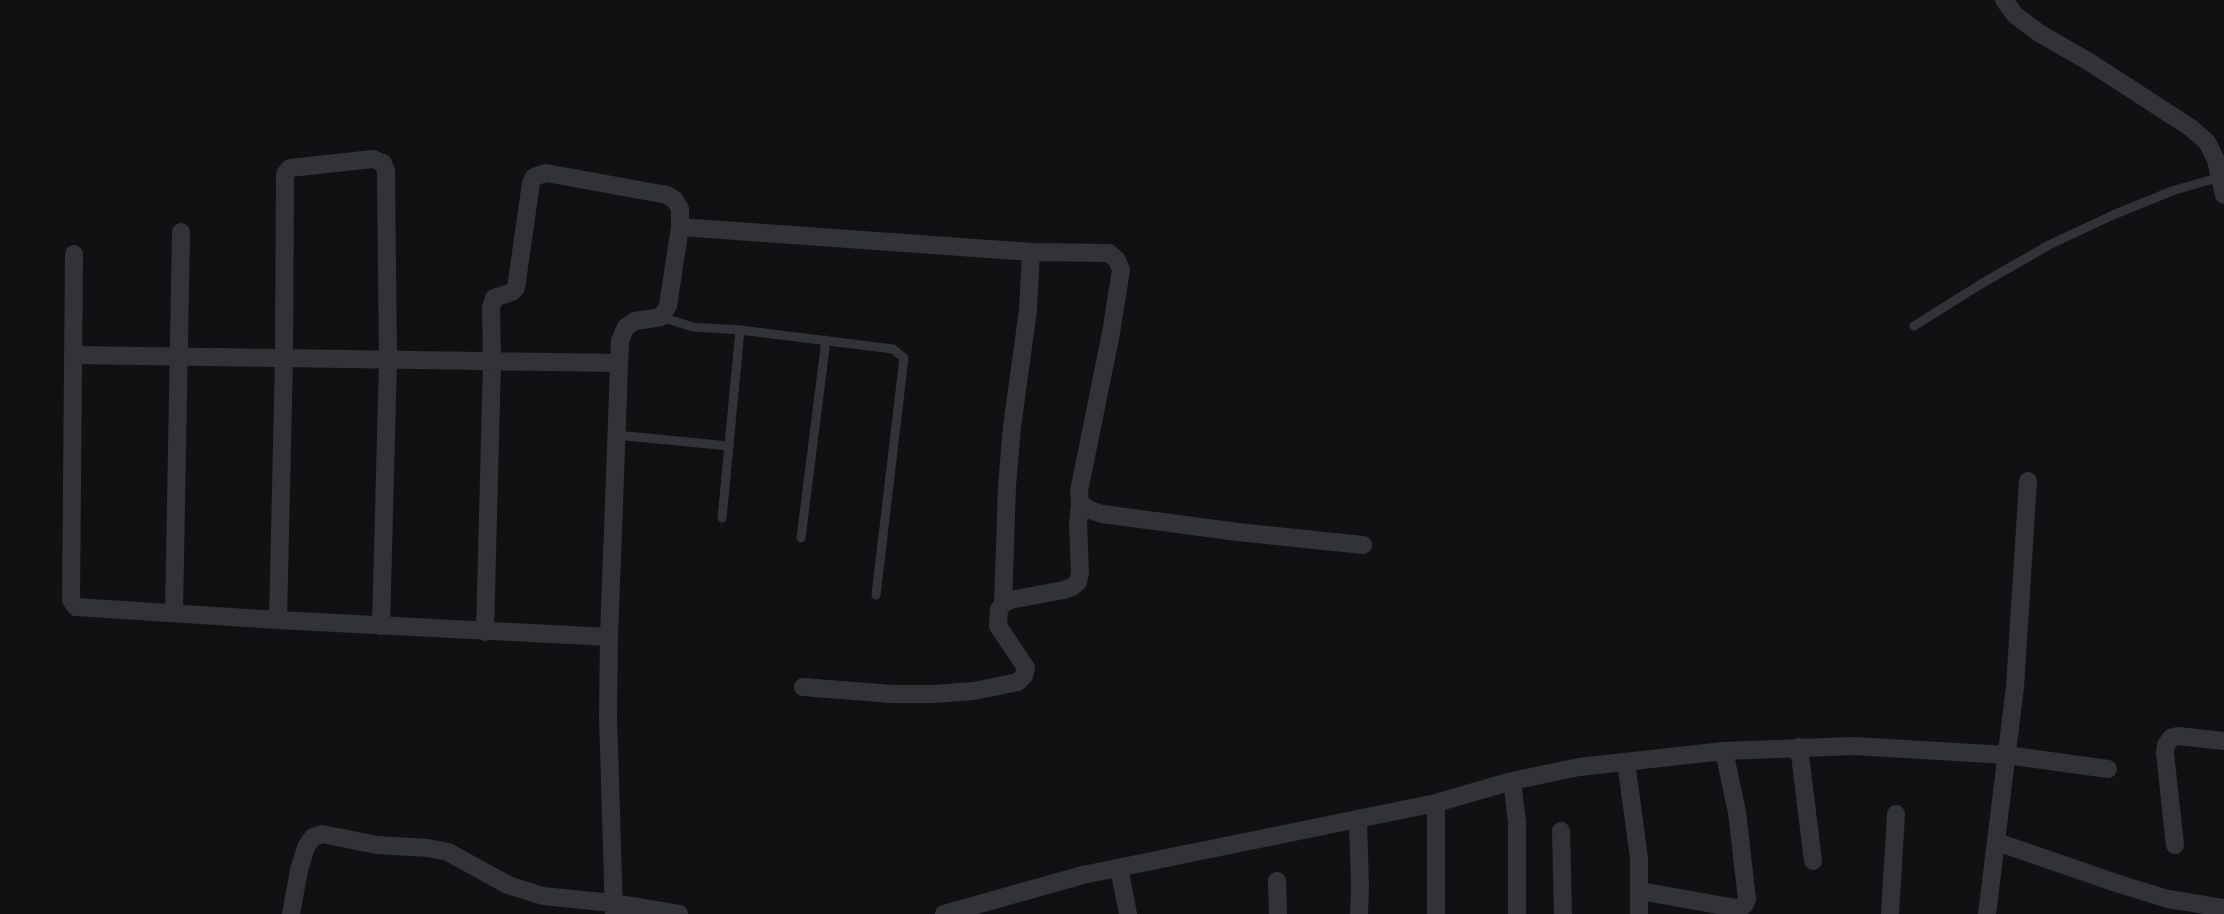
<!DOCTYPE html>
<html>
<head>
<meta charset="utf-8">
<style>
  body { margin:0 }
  canvas { display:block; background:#111113 }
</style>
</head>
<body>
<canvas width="2224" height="914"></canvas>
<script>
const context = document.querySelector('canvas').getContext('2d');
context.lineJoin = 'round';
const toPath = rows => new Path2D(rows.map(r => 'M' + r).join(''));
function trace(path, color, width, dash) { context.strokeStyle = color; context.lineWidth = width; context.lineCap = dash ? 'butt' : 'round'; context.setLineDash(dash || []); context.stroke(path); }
const service = toPath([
  [661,317,693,327,740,330,893,349,904,358,876,595],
  [1914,326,1981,284,2049,245,2113,215,2172,191,2220,177],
  [616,435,729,446],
  [722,518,740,330],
  [801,538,826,340]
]);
const minor = toPath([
  [2004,0,2015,15,2039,33,2091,63,2191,128,2207,142,2216,160,2224,195],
  [680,227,1031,252,1109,253,1117,260,1121,270,1111,333,1079,491,1080,503,1090,510,1102,514,1238,532,1363,545],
  [74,254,71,600,76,607,278,620,609,637],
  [73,355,619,363],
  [1003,604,1007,486,1012,427,1028,310,1031,252],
  [174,613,181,232],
  [278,620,284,358,285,174,290,168,373,159,383,163,386,171,388,361,381,626],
  [485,632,492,361,491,308,494,298,512,292,516,288,531,183,534,177,546,173,667,195,675,200,680,209,680,227,668,306,661,317,635,321,626,327,620,341,609,637,608,715,614,914],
  [803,687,892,694,934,694,974,691,1018,682,1024,676,1026,668,998,626,999,609,1003,604,1010,600,1064,590,1072,587,1078,582,1080,573,1078,523,1080,503],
  [1799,747,1813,861],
  [1626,762,1639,858,1639,914],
  [1512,781,1517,822,1517,914],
  [1358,819,1360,887,1359,914],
  [1561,831,1563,914],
  [1997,842,2119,884,2168,899,2224,908],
  [2175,845,2165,753,2166,745,2171,738,2178,736,2224,741],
  [1119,868,1128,914],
  [1277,881,1278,914],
  [1640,891,1736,908,1742,907,1745,904,1747,899,1737,812,1724,751],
  [291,914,299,870,306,847,313,837,322,834,377,845,428,848,448,852,508,885,543,896,613,903,679,914],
  [944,914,1083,875,1436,803,1512,781,1579,767,1724,751,1854,746,2007,755,2108,769],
  [1436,914,1436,803],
  [1890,914,1896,814],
  [1987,914,2015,687,2028,481]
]);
trace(service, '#323338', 9);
trace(minor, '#323338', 18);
</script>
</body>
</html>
